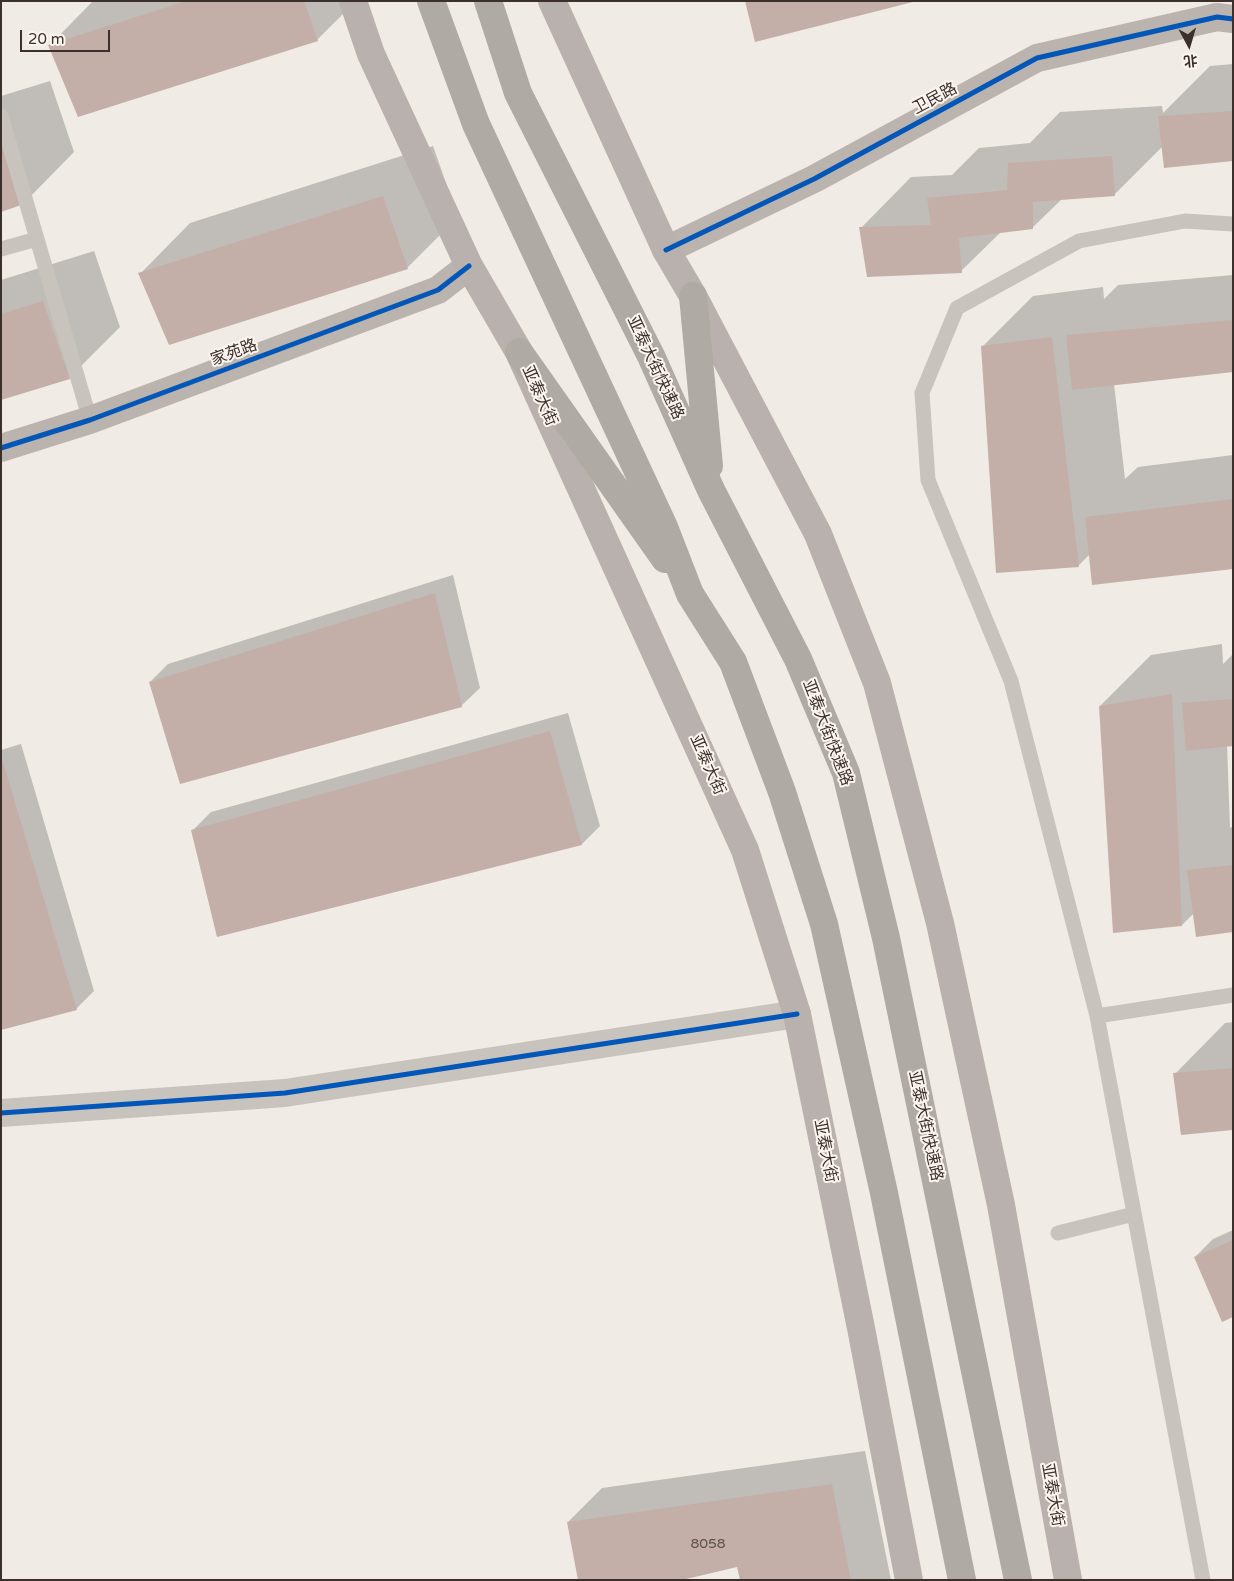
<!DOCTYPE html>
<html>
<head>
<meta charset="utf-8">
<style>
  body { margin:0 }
  #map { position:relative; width:1234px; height:1581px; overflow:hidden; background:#f0ebe5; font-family:"Varela Round","Noto Sans SC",sans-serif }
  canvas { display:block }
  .frame { position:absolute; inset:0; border:2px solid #3b302b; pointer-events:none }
  .north { position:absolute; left:1164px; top:20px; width:50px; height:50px; -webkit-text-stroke:4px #fbf5ee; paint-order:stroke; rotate:174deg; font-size:14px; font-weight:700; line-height:20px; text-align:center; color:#3b302b }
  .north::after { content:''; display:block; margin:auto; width:18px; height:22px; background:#3b302b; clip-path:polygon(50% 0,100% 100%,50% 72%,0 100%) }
  .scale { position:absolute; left:20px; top:30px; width:90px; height:22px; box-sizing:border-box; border:2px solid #3b302b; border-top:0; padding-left:6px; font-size:15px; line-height:18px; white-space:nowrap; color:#3b302b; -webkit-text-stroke:4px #fbf5ee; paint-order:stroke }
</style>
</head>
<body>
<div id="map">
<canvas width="1234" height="1581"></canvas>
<div class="frame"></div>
<div class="north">北</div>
<div class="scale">20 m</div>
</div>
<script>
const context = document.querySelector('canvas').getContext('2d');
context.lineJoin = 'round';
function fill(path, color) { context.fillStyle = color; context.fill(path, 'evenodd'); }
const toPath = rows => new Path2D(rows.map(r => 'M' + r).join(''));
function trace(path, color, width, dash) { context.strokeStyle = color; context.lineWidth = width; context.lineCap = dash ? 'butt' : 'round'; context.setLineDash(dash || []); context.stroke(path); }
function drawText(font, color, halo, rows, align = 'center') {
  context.font = font + ' "Varela Round","Noto Sans SC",sans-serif'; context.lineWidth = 4; context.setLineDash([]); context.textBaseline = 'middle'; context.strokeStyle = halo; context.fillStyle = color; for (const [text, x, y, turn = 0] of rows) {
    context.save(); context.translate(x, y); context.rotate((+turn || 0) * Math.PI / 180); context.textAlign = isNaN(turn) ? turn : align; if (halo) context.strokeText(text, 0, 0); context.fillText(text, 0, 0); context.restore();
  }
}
const shadow = toPath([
  [93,1,356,1,317,40,49,46],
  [1233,64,1233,160,1163,146,1114,195,1062,199,1032,228,1001,232,961,271,861,228,911,177,952,175,979,148,1030,143,1060,112,1162,106,1163,113,1210,66],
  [50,81,74,152,24,203,1,210,1,96],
  [433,146,458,217,407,268,140,274,190,223],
  [94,251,120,327,69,378,1,399,1,280],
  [1233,275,1233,370,1114,384,1125,479,1138,467,1233,455,1233,568,1090,554,1078,566,982,347,1033,296,1103,287,1104,299,1118,285],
  [453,575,480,688,461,706,150,682,168,664],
  [1222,644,1223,664,1233,654,1233,745,1227,745,1230,828,1233,826,1233,931,1194,913,1182,925,1100,706,1151,655],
  [568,713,600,826,582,844,218,935,192,831,211,812],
  [21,744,94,991,76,1009,1,1029,1,750],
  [1233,1022,1233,1129,1175,1074,1225,1023],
  [1233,1230,1233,1315,1195,1257,1213,1239],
  [865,1451,891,1580,741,1580,738,1566,568,1522,602,1488]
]);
const building = toPath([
  [186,1,304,1,318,41,78,117,48,45],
  [745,1,913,1,913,2,755,42],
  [1233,111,1233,161,1164,168,1158,116],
  [1,139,24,204,1,212],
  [1112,156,1115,196,1033,202,1033,229,959,238,962,273,867,277,859,227,931,225,927,198,1007,190,1008,163],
  [383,196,408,269,169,345,138,273],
  [43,301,70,379,1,400,1,314],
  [1233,320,1233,372,1072,390,1066,335],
  [1052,337,1079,567,996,573,981,346],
  [1233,499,1233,569,1092,585,1085,517],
  [435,593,462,707,180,784,149,682],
  [1172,694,1182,926,1113,933,1099,706],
  [1233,699,1233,746,1186,751,1182,703],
  [550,731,582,845,217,937,191,830],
  [1,762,3,762,77,1010,1,1030],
  [1233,865,1233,932,1196,937,1187,870],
  [1233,1068,1233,1130,1181,1135,1173,1073],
  [1233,1240,1233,1317,1222,1322,1194,1257],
  [832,1484,851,1580,740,1580,737,1567,682,1580,578,1580,567,1522]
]);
const lane = toPath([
  [1,116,37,239],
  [1,249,37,239,90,420],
  [1097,1016,1233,995],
  [1058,1233,1134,1214],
  [1203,1580,1097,1016,1011,681,928,480,922,393,957,308,1079,241,1185,221,1233,224]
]);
const street = toPath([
  [1,1113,285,1093,797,1014]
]);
const secondary = toPath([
  [666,250,814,179,1037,58,1217,17,1233,19],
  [1,448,90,420,438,290,469,266]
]);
const primary = toPath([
  [353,1,371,54,469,266,519,352,745,850,797,1014,861,1328,909,1580],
  [552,1,666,250,693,296,818,534,877,683,940,923,1001,1205,1068,1580]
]);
const highway = toPath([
  [431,1,476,124,664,527,690,594,733,662,782,792,824,924,884,1193,962,1580],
  [488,1,518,93,651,356,711,490,798,659,846,773,886,938,1018,1580],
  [693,296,709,466],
  [519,352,665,559]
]);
const cycleway = toPath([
  [666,250,814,179,1037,58,1217,17,1233,19],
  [1,448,90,420,438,290,469,266],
  [1,1113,285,1093,797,1014]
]);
const numberNames = [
  ["8058",708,1544]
];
const streetNames = [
  ["卫民路",935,99,-28],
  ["家苑路",234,353,-20],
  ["亚泰大街快速路",655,368,65],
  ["亚泰大街",539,396,66],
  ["亚泰大街快速路",827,733,69],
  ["亚泰大街",707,765,66],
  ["亚泰大街快速路",925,1126,78],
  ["亚泰大街",825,1151,79],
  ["亚泰大街",1052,1495,80]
];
fill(shadow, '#0003');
fill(building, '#c3afa7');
trace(lane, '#c9c3be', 15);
trace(street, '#c9c3be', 28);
trace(secondary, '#bab3ae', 28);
trace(primary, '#b8b1ad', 28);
trace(highway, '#afaaa4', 28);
trace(cycleway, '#0057b8', 5);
drawText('14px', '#5d504a', null, numberNames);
drawText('16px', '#3b302b', '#fbf5ee', streetNames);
</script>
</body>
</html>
